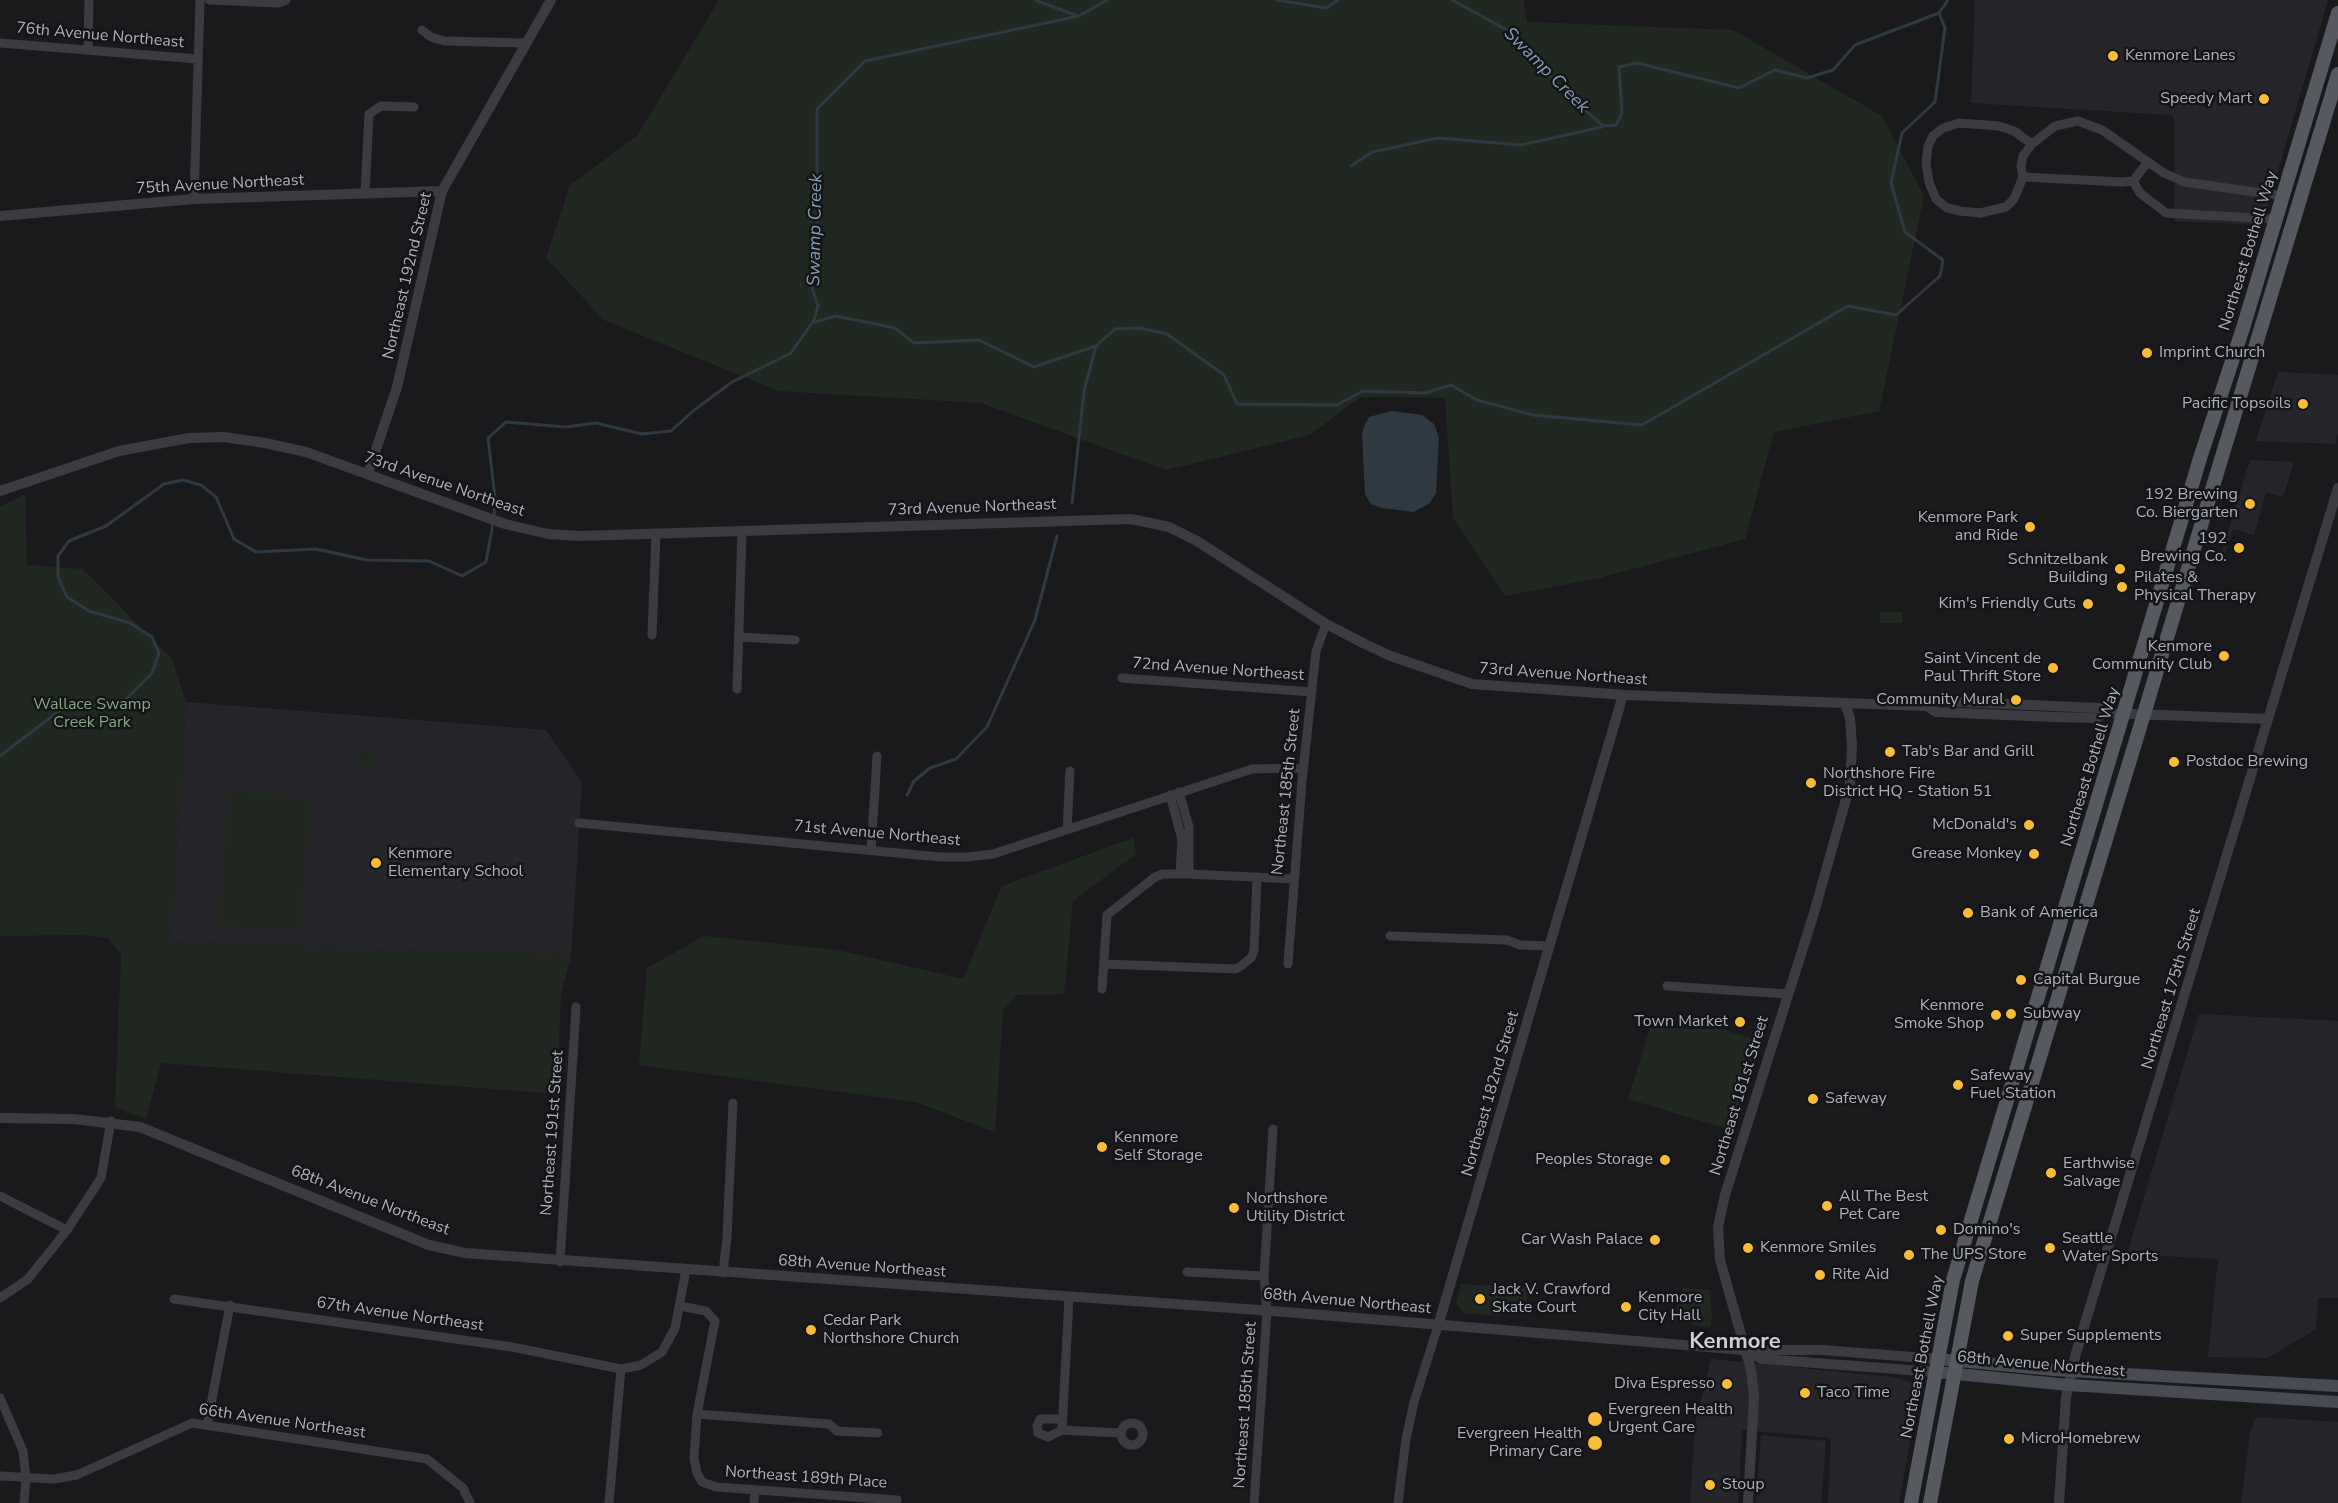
<!DOCTYPE html>
<html>
<head>
<meta charset="utf-8">
<style>
  body { margin:0 }
  canvas { display:block; background:#1a1a1d }
</style>
</head>
<body>
<canvas width="2338" height="1503"></canvas>
<script>
const context = document.querySelector('canvas').getContext('2d');
context.lineJoin = 'round';
function fill(path, color) { context.fillStyle = color; context.fill(path, 'evenodd'); }
const toPath = rows => new Path2D(rows.map(r => 'M' + r).join(''));
function trace(path, color, width, dash) { context.strokeStyle = color; context.lineWidth = width; context.lineCap = dash ? 'butt' : 'round'; context.setLineDash(dash || []); context.stroke(path); }
function drawText(font, color, halo, rows, align = 'center') {
  context.font = font + ' "Nunito Sans",sans-serif'; context.lineWidth = 5; context.setLineDash([]); context.textBaseline = 'middle'; context.strokeStyle = halo; context.fillStyle = color; for (const [text, x, y, turn = 0] of rows) {
    context.save(); context.translate(x, y); context.rotate((+turn || 0) * Math.PI / 180); context.textAlign = isNaN(turn) ? turn : align; if (halo) context.strokeText(text, 0, 0); context.fillText(text, 0, 0); context.restore();
  }
}
const built = toPath([
  [1975,0,2328,0,2262,225,2174,221,2175,120,2171,115,1971,103],
  [2278,372,2338,375,2338,433,2335,444,2256,441],
  [2250,460,2294,462,2283,497,2266,492,2254,535,2233,529,2223,560,2220,558],
  [186,702,546,730,582,783,571,956,170,942],
  [2199,1014,2338,1021,2338,1298,2318,1298,2316,1329,2268,1358,2208,1357,2218,1259,2127,1254],
  [1711,1359,1891,1377,1920,1384,1899,1503,1828,1503,1831,1438,1742,1430,1738,1503,1690,1503,1695,1425],
  [2256,1417,2338,1422,2338,1503,2241,1503,2250,1433],
  [1761,1435,1826,1441,1821,1503,1756,1503]
]);
const green = toPath([
  [719,0,1523,0,1527,22,1733,30,1882,116,1924,196,1879,411,1774,432,1745,539,1599,578,1505,596,1453,518,1445,398,1360,397,1310,435,1166,470,981,403,779,391,604,320,546,258,570,185,637,136],
  [25,494,27,565,83,569,172,659,186,702,170,942,571,956,561,993,557,1094,161,1063,146,1119,115,1107,121,955,108,938,82,935,0,936,0,507],
  [1880,612,1903,612,1902,623,1880,623],
  [357,748,375,750,373,767,356,766],
  [229,791,311,798,300,932,218,926],
  [1133,838,1136,854,1073,901,1064,994,1017,995,1003,1009,995,1132,916,1102,639,1065,647,968,704,936,838,950,963,979,1002,886],
  [1650,1028,1720,1029,1759,1040,1732,1130,1628,1099],
  [1461,1284,1528,1288,1525,1312,1504,1309,1504,1302,1502,1302,1500,1316,1464,1313,1456,1303],
  [1683,1288,1710,1290,1712,1319,1710,1328,1673,1320]
]);
const water = toPath([
  [1392,411,1422,415,1434,424,1439,437,1436,493,1429,504,1413,512,1382,508,1371,504,1365,494,1362,434,1364,426,1369,417]
]);
const stream = toPath([
  [1035,0,1078,16],
  [1277,0,1326,8,1338,0],
  [1452,0,1507,30,1569,96,1603,126,1616,125,1622,113,1619,67,1637,63,1739,88,1775,70,1807,78,1833,70,1855,45,1939,13,1948,0],
  [1351,166,1372,152,1438,138,1521,145,1602,127],
  [815,322,836,316,895,328,914,343,979,340,1034,367,1096,346],
  [1072,503,1084,391,1096,346,1115,329,1140,328,1167,334,1224,375,1237,404,1337,405,1363,391,1425,393,1451,385,1477,400,1533,415,1642,425,1848,306,1896,315,1940,276,1943,260,1905,232,1891,183,1902,133,1935,102,1945,28,1939,13],
  [494,517,495,498,488,438,506,422,566,427,596,423,642,434,671,431,693,411,732,382,791,353,814,320,818,306,812,288,817,266,817,109,865,61,1079,16,1107,0],
  [0,756,64,707,121,704,152,673,159,653,152,637,130,623,89,611,67,597,58,577,58,556,69,541,106,526,164,484,183,480,201,485,216,497,234,539,256,552,316,549,367,560,429,561,462,576,486,562,493,523],
  [907,795,914,781,930,768,956,759,987,727,1035,620,1057,536]
]);
const minor = toPath([
  [209,0,279,3,286,0],
  [422,30,431,37,444,41,525,43],
  [0,43,197,59],
  [88,50,89,0],
  [2032,144,2014,131,1999,126,1959,123,1943,128,1933,136,1928,146,1926,163,1929,182,1936,199,1947,208,1960,211,1980,213,2006,207,2014,199,2023,177,2021,166,2023,156,2032,144,2055,126,2078,121,2102,130,2164,173,2184,182,2283,196],
  [2023,177,2122,182,2133,181,2148,162],
  [2133,181,2140,193,2166,213,2276,219],
  [365,194,369,114,381,106,414,107],
  [194,199,200,0],
  [652,635,656,533],
  [739,637,795,640],
  [1122,678,1312,692],
  [737,689,742,531],
  [1179,792,1189,827,1189,874],
  [1170,795,1182,839,1180,874],
  [579,823,940,857,967,857,993,854,1252,769,1303,768],
  [1067,830,1070,771],
  [871,850,877,756],
  [1390,936,1507,940,1520,945,1549,946],
  [1104,964,1236,969,1241,966,1251,958,1254,951,1257,877],
  [1288,964,1302,781,1316,651,1326,624],
  [1667,986,1788,994],
  [1102,989,1107,915,1155,877,1163,874,1189,874,1294,879],
  [0,1196,67,1230],
  [560,1262,576,1007],
  [1187,1272,1264,1276],
  [723,1273,727,1237,733,1103],
  [0,1298,28,1279,67,1230,101,1178,111,1121],
  [174,1299,512,1347,621,1369,641,1365,662,1352,675,1328,686,1270],
  [680,1306,706,1311,715,1321,697,1414,694,1458,697,1473,702,1482,716,1487,897,1500],
  [0,1398,23,1451,26,1478,24,1503],
  [697,1414,829,1424,837,1431,878,1433],
  [1062,1419,1040,1419,1037,1426,1038,1433,1048,1437,1062,1430,1120,1433],
  '1121 1434a11 11 0 1 1 22 0a11 11 0 1 1-22 0Z',
  [207,1425,230,1305],
  [1062,1430,1069,1299],
  [0,1476,54,1479,77,1475,192,1423,427,1459,463,1488,470,1503],
  [609,1503,621,1369],
  [754,1503,755,1490],
  [1254,1503,1267,1311,1264,1276,1273,1129],
  [1398,1503,1406,1439,1414,1402,1438,1326]
]);
const tertiary = toPath([
  [0,216,194,199,442,191],
  [368,473,397,387,442,191,551,0],
  [0,491,119,451,189,438,224,437,265,443,306,452,505,524,548,534,580,536,1131,519,1169,527,1197,541,1326,624,1363,643,1388,655,1472,684,1626,695,1927,706,1938,701,2099,708,2105,713,2268,719],
  [1927,706,1936,712,2054,717,2097,718,2105,713],
  [0,1118,74,1119,140,1127,429,1245,465,1253,1273,1311,1744,1350,1823,1350,1938,1359],
  [1438,1326,1623,695],
  [1744,1350,1762,1359,1936,1372],
  [1748,1503,1754,1397,1751,1370,1720,1260,1718,1227,1725,1195,1814,913,1850,785,1852,745,1850,718,1845,703],
  [2059,1503,2066,1397,2076,1353,2338,488]
]);
const secondary = toPath([
  [1938,1359,2054,1370,2338,1386],
  [1936,1372,2069,1385,2338,1402]
]);
const primary = toPath([
  [1911,1503,1953,1280,2201,455,2243,328,2338,13],
  [1930,1503,1972,1281,2338,74]
]);
const markers = [
  [2113,56,6,"#f9bc36"],
  [2264,99,6,"#f9bc36"],
  [2147,353,6,"#f9bc36"],
  [2303,404,6,"#f9bc36"],
  [2250,504,6,"#f9bc36"],
  [2030,527,6,"#f9bc36"],
  [2239,548,6,"#f9bc36"],
  [2120,569,6,"#f9bc36"],
  [2122,587,6,"#f9bc36"],
  [2088,604,6,"#f9bc36"],
  [2224,656,6,"#f9bc36"],
  [2053,668,6,"#f9bc36"],
  [2016,700,6,"#f9bc36"],
  [1890,752,6,"#f9bc36"],
  [2174,762,6,"#f9bc36"],
  [1811,783,6,"#f9bc36"],
  [2029,825,6,"#f9bc36"],
  [2034,854,6,"#f9bc36"],
  [376,863,6,"#f9bc36"],
  [1968,913,6,"#f9bc36"],
  [2021,980,6,"#f9bc36"],
  [2011,1014,6,"#f9bc36"],
  [1996,1015,6,"#f9bc36"],
  [1740,1022,6,"#f9bc36"],
  [1958,1085,6,"#f9bc36"],
  [1813,1099,6,"#f9bc36"],
  [1102,1147,6,"#f9bc36"],
  [1665,1160,6,"#f9bc36"],
  [2051,1173,6,"#f9bc36"],
  [1827,1206,6,"#f9bc36"],
  [1234,1208,6,"#f9bc36"],
  [1941,1230,6,"#f9bc36"],
  [1655,1240,6,"#f9bc36"],
  [1748,1248,6,"#f9bc36"],
  [2050,1248,6,"#f9bc36"],
  [1909,1255,6,"#f9bc36"],
  [1820,1275,6,"#f9bc36"],
  [1480,1299,6,"#f9bc36"],
  [1626,1307,6,"#f9bc36"],
  [811,1330,6,"#f9bc36"],
  [2008,1336,6,"#f9bc36"],
  [1727,1384,6,"#f9bc36"],
  [1805,1393,6,"#f9bc36"],
  [1595,1419,8,"#f9bc36"],
  [2009,1439,6,"#f9bc36"],
  [1595,1443,8,"#f9bc36"],
  [1710,1485,6,"#f9bc36"]
];
const streetNames = [
  ["76th Avenue Northeast",100,36,5],
  ["75th Avenue Northeast",220,185,-3],
  ["Northeast Bothell Way",2249,251,-73],
  ["Northeast 192nd Street",408,276,-77],
  ["73rd Avenue Northeast",444,485,19],
  ["73rd Avenue Northeast",972,508,-2],
  ["72nd Avenue Northeast",1218,670,4],
  ["73rd Avenue Northeast",1563,675,4],
  ["Northeast Bothell Way",2091,767,-73],
  ["Northeast 185th Street",1287,792,-84],
  ["71st Avenue Northeast",877,834,5],
  ["Northeast 175th Street",2172,989,-73],
  ["Northeast 182nd Street",1491,1094,-74],
  ["Northeast 181st Street",1740,1096,-73],
  ["Northeast 191st Street",553,1133,-86],
  ["68th Avenue Northeast",370,1201,21],
  ["68th Avenue Northeast",862,1267,4],
  ["68th Avenue Northeast",1347,1302,5],
  ["67th Avenue Northeast",400,1315,8],
  ["Northeast Bothell Way",1923,1357,-79],
  ["68th Avenue Northeast",2041,1365,5],
  ["Northeast 185th Street",1246,1405,-86],
  ["66th Avenue Northeast",282,1422,8],
  ["Northeast 189th Place",806,1478,4]
];
const poiNames = [
  ["Kenmore Lanes",2125,56],
  ["Speedy Mart",2252,99,"right"],
  ["Imprint Church",2159,353],
  ["Pacific Topsoils",2291,404,"right"],
  ["192 Brewing",2238,495,"right"],
  ["Co. Biergarten",2238,513,"right"],
  ["Kenmore Park",2018,518,"right"],
  ["and Ride",2018,536,"right"],
  ["192",2227,539,"right"],
  ["Brewing Co.",2227,557,"right"],
  ["Schnitzelbank",2108,560,"right"],
  ["Building",2108,578,"right"],
  ["Pilates &",2134,578],
  ["Physical Therapy",2134,596],
  ["Kim's Friendly Cuts",2076,604,"right"],
  ["Kenmore",2212,647,"right"],
  ["Community Club",2212,665,"right"],
  ["Saint Vincent de",2041,659,"right"],
  ["Paul Thrift Store",2041,677,"right"],
  ["Community Mural",2004,700,"right"],
  ["Tab's Bar and Grill",1902,752],
  ["Postdoc Brewing",2186,762],
  ["Northshore Fire",1823,774],
  ["District HQ - Station 51",1823,792],
  ["McDonald's",2017,825,"right"],
  ["Kenmore",388,854],
  ["Elementary School",388,872],
  ["Grease Monkey",2022,854,"right"],
  ["Bank of America",1980,913],
  ["Capital Burgue",2033,980],
  ["Kenmore",1984,1006,"right"],
  ["Smoke Shop",1984,1024,"right"],
  ["Subway",2023,1014],
  ["Town Market",1728,1022,"right"],
  ["Safeway",1970,1076],
  ["Fuel Station",1970,1094],
  ["Safeway",1825,1099],
  ["Kenmore",1114,1138],
  ["Self Storage",1114,1156],
  ["Peoples Storage",1653,1160,"right"],
  ["Earthwise",2063,1164],
  ["Salvage",2063,1182],
  ["All The Best",1839,1197],
  ["Pet Care",1839,1215],
  ["Northshore",1246,1199],
  ["Utility District",1246,1217],
  ["Domino's",1953,1230],
  ["Seattle",2062,1239],
  ["Water Sports",2062,1257],
  ["Car Wash Palace",1643,1240,"right"],
  ["Kenmore Smiles",1760,1248],
  ["The UPS Store",1921,1255],
  ["Rite Aid",1832,1275],
  ["Jack V. Crawford",1492,1290],
  ["Skate Court",1492,1308],
  ["Kenmore",1638,1298],
  ["City Hall",1638,1316],
  ["Cedar Park",823,1321],
  ["Northshore Church",823,1339],
  ["Super Supplements",2020,1336],
  ["Diva Espresso",1715,1384,"right"],
  ["Taco Time",1817,1393],
  ["Evergreen Health",1608,1410],
  ["Urgent Care",1608,1428],
  ["Evergreen Health",1582,1434,"right"],
  ["Primary Care",1582,1452,"right"],
  ["MicroHomebrew",2021,1439],
  ["Stoup",1722,1485]
];
const parkNames = [
  ["Wallace Swamp",92,705],
  ["Creek Park",92,723]
];
const waterNames = [
  ["Swamp Creek",1546,71,45],
  ["Swamp Creek",816,230,-89]
];
const districtNames = [
  ["Kenmore",1735,1343]
];
fill(built, '#26262a');
fill(green, '#202821');
fill(water, '#2f3942');
trace(stream, '#2f3942', 3);
trace(minor, '#3b3c42', 9);
trace(tertiary, '#3b3c42', 10);
trace(secondary, '#494b52', 12);
trace(primary, '#575961', 14);
for (const [x, y, r, color] of markers) { const dot = new Path2D(); dot.arc(x, y, r, 0, 2 * Math.PI); context.fillStyle = color; context.fill(dot); trace(dot, '#151518', 2); }
drawText('16px', '#adb1bd', '#151518', streetNames);
drawText('16px', '#adb1bd', '#151518', poiNames, 'left');
drawText('16px', '#83a886', '#151518', parkNames);
drawText('italic 18px', '#839eb8', '#151518', waterNames);
drawText('bold 22px', '#ced0d8', '#151518', districtNames);
</script>
</body>
</html>
